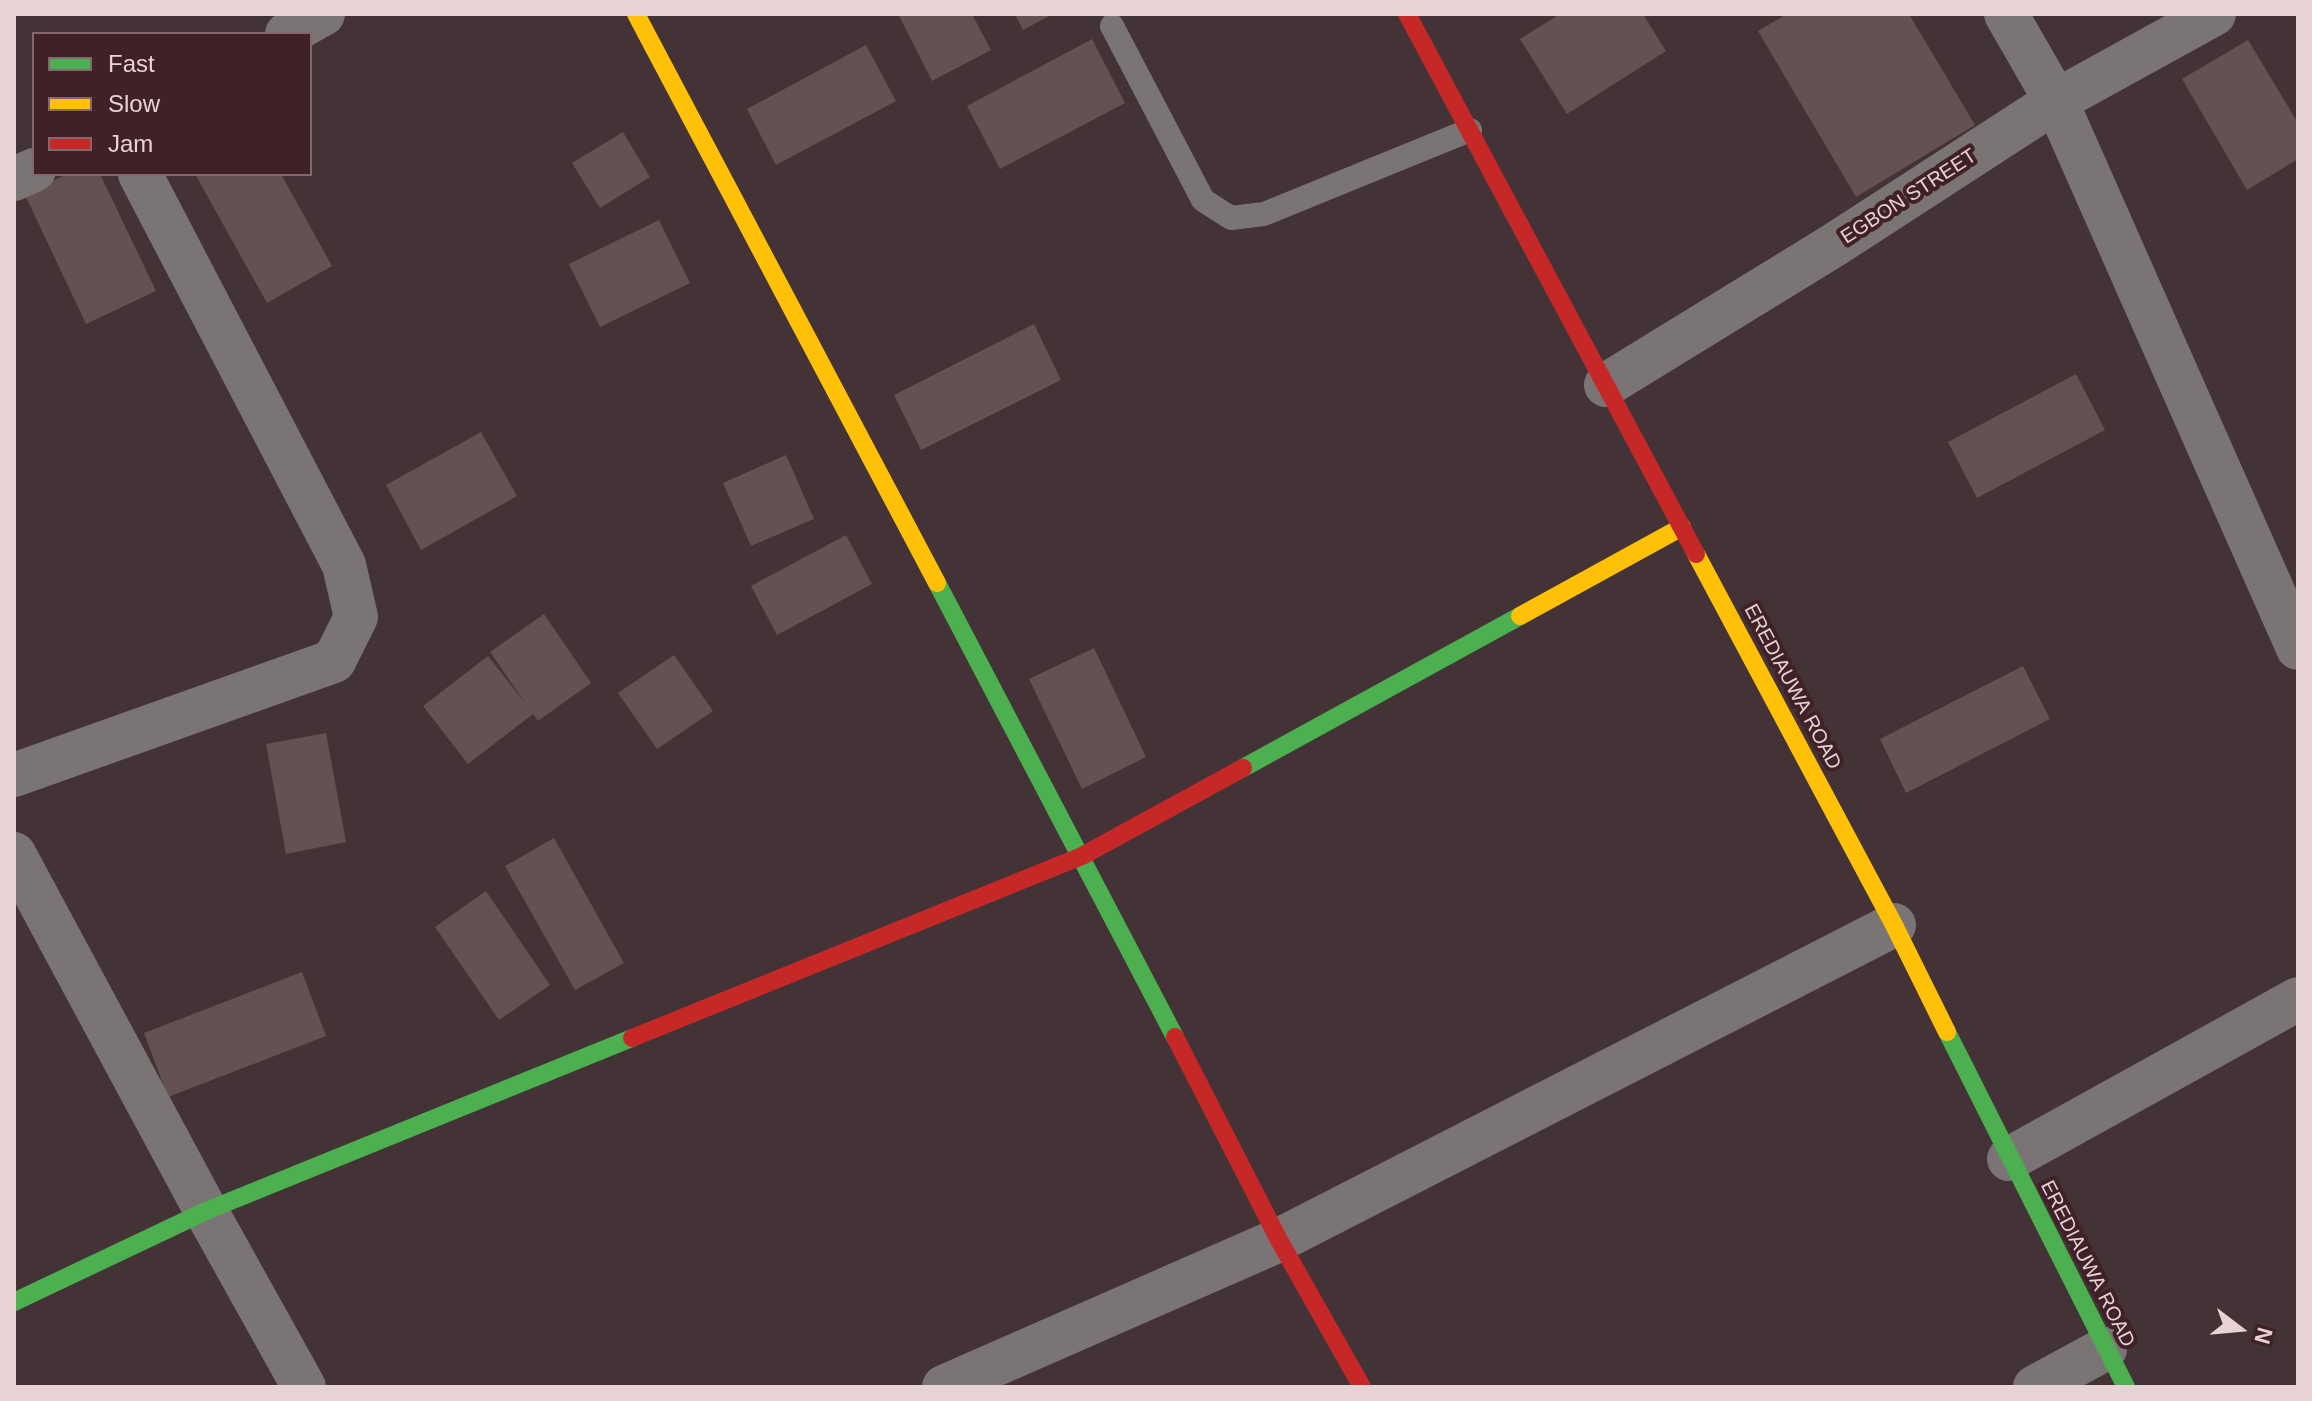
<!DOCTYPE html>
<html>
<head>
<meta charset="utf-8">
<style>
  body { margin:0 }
  #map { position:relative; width:2312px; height:1401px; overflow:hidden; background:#443336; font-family:Helvetica,sans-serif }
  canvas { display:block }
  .frame { position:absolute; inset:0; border:16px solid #e7d2d5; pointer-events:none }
  .legend { position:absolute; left:32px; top:32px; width:280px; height:144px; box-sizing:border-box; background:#412128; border:2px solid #83686d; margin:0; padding:10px 14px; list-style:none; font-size:24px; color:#e7d2d5 }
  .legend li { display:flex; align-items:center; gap:16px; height:40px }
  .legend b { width:40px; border:2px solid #83686d }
  .north { position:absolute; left:2200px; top:1289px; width:80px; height:80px; -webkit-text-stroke:6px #412128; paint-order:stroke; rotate:106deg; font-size:22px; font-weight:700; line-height:32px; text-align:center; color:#e7d2d5 }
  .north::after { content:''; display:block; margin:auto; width:28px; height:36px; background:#e7d2d5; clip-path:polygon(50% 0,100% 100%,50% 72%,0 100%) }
</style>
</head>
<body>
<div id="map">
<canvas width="2312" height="1401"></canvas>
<div class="frame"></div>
<ul class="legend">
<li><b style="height:10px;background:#4caf50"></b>Fast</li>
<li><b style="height:10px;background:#ffc107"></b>Slow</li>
<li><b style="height:10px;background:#c62828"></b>Jam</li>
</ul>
<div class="north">N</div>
</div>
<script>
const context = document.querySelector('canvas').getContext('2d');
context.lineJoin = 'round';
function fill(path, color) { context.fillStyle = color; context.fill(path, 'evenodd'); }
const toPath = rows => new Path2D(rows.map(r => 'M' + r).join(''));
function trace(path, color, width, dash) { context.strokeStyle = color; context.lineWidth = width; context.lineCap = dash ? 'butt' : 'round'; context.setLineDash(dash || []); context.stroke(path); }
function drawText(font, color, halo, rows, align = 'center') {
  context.font = font + ' Helvetica,sans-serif'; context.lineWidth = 8; context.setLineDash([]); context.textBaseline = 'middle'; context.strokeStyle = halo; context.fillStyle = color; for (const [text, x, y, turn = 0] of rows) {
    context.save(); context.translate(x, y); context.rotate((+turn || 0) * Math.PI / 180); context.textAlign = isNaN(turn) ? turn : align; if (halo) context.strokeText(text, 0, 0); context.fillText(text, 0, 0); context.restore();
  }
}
const building = toPath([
  [898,14,972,14,991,50,932,81],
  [1015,14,1053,14,1023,30],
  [1560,14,1643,14,1666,51,1567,114,1520,39],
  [1787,14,1909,14,1975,125,1856,197,1758,31],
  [1092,39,1125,103,1000,169,967,106],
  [2248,40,2298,123,2298,159,2247,190,2182,79],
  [866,45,896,101,776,165,747,109],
  [623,132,650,177,600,208,572,163],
  [67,174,100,174,156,291,86,324,25,195],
  [195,174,281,174,332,266,267,303],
  [659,220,690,283,600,327,569,264],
  [1034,324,1061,380,921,450,894,395],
  [2076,374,2105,430,1977,498,1948,442],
  [481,432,517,496,421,550,386,485],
  [786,455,814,519,751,546,723,483],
  [846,535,872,584,777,635,751,586],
  [544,614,591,683,538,721,533,714,468,764,423,706,488,656,526,704,490,652],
  [1094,648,1146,757,1082,789,1029,679],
  [674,655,713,711,657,749,618,693],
  [2023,666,2050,719,1906,793,1880,739],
  [326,733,346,842,286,854,266,744],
  [554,838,624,963,575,990,505,866],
  [486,891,550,985,499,1020,435,927],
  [302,972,326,1036,168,1097,144,1033]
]);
const lane = toPath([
  [1112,26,1203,200,1231,218,1264,214,1470,130]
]);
const street = toPath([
  [2006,14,2056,101,2298,648],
  [287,34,323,14],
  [14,179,34,170],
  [1606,385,1834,245,2056,101,2214,14],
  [14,775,334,661,356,617,344,565,140,174],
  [14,854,206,1211,304,1387],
  [2009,1159,2298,999],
  [944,1387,1279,1240,1894,925],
  [2035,1387,2105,1349]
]);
const fast = toPath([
  [937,583,1175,1037],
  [1243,768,1520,616],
  [1947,1032,2126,1387],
  [14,1302,206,1211,632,1038]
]);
const slow = toPath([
  [636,14,937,583],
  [1696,554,1894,925,1947,1032],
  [1520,616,1682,527]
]);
const jam = toPath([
  [1407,14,1696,554],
  [1175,1037,1279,1240,1362,1387],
  [632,1038,1082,856,1243,768]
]);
const streetNames = [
  ["EGBON STREET",1909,197,-33],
  ["EREDIAUWA ROAD",1792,687,62],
  ["EREDIAUWA ROAD",2087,1264,63]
];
fill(building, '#645154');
trace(lane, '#7b7475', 24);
trace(street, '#7b7475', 44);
trace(fast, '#4caf50', 18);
trace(slow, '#ffc107', 18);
trace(jam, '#c62828', 18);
drawText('20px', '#e7d2d5', '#412128', streetNames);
</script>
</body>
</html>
